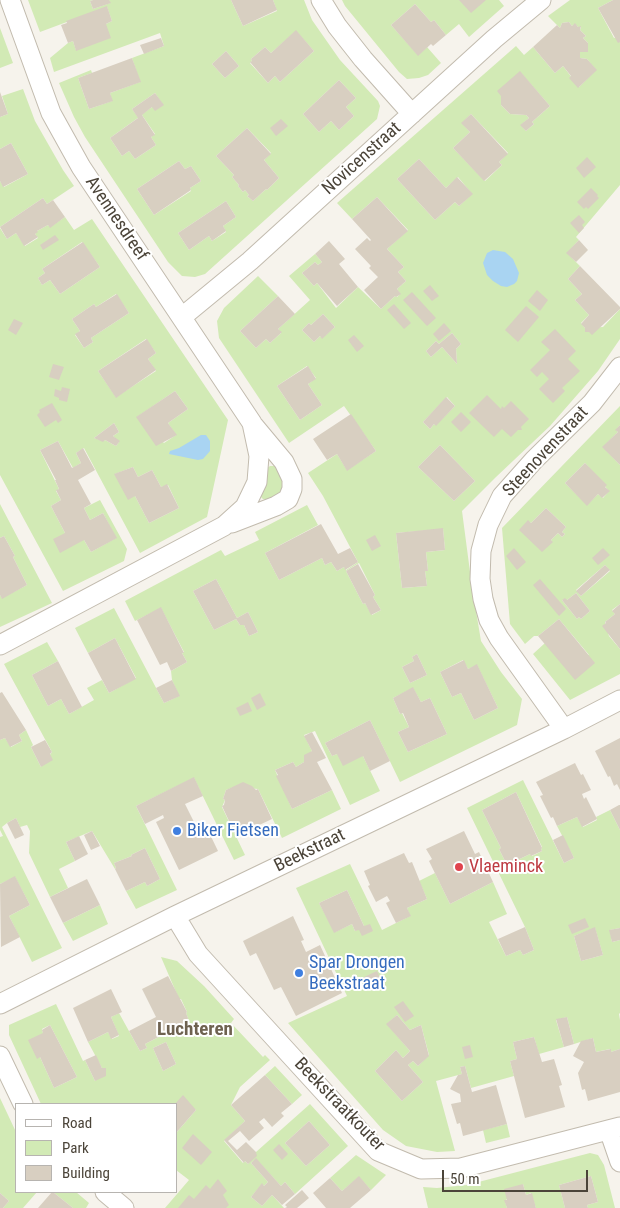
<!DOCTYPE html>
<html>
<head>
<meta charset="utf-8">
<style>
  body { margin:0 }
  #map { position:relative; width:620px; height:1208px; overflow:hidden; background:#f6f3ec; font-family:"Roboto Condensed",sans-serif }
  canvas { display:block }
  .legend { position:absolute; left:15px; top:1103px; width:162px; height:90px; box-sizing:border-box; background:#fff; border:1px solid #b7b4b0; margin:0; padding:6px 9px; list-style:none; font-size:15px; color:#4b4439 }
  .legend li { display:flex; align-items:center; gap:10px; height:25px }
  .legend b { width:25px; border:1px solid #b7b4b0 }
  .scale { position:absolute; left:442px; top:1170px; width:146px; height:22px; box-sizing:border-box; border:2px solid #4b4439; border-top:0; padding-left:6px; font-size:15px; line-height:18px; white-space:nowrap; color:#4b4439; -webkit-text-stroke:4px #fff; paint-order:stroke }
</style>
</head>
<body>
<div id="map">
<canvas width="620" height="1208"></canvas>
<ul class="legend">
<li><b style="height:6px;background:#fff"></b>Road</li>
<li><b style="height:14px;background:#d2eab5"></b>Park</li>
<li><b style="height:14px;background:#d8cfc1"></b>Building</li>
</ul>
<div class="scale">50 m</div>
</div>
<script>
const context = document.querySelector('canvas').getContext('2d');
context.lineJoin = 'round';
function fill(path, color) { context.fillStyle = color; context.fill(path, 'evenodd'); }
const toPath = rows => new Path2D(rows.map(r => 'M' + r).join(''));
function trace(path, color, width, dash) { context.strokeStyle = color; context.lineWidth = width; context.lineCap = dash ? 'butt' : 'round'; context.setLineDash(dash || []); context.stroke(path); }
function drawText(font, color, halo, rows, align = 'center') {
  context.font = font + ' "Roboto Condensed",sans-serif'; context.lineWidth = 4; context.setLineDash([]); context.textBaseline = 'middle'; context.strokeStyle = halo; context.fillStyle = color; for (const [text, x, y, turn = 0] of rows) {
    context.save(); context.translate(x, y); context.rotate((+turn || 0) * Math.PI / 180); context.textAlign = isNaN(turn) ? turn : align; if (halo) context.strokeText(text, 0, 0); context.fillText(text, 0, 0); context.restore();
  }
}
const green = toPath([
  [28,0,93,0,90,1,93,9,110,3,109,0,231,0,243,26,277,11,273,0,304,0,312,20,340,60,378,101,380,106,377,119,205,274,195,277,182,276,168,262,85,137,74,117,59,83,91,70,92,73,78,78,89,109,112,101,110,93,140,82,132,58,164,46,160,33,54,72,50,58,68,43,73,41,76,50,106,24,112,21,107,7,40,32],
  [296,31,314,51,280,82,275,76,268,83,250,63,252,61,251,59,265,47,271,53],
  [226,51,239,66,225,78,212,64],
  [339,80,356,98,346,107,354,116,339,130,331,121,319,132,303,114],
  [155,93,163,105,152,107,138,117,132,109],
  [142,115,155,134,151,137,156,145,135,159,129,151,122,156,110,138],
  [247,128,271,153,264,160,279,178,267,190,266,189,253,201,247,196,249,195,245,190,243,192,238,186,239,185,232,177,234,175,216,156],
  [179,161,185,169,191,166,201,181,190,188,191,191,154,215,137,189],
  [226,201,236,217,223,226,226,232,212,241,209,236,189,250,178,233],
  [342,0,499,0,504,6,469,37,459,24,446,35,434,20,431,22,415,4,391,25,418,55,427,47,441,63,428,75,419,78,407,79,399,72,345,6],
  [570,0,613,0,598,8,614,38,620,35,620,185,576,237,579,240,567,253,580,266,568,279,582,294,575,300,589,315,581,323,585,328,603,327,620,309,620,339,598,371,550,426,496,477,462,511,472,587,481,641,501,672,522,699,517,725,400,782,370,720,325,743,332,756,337,754,363,756,380,791,350,805,315,731,304,735,312,751,304,762,296,767,293,762,275,770,292,809,332,790,341,809,282,838,258,789,234,787,226,790,223,799,225,800,222,807,245,855,234,860,194,778,136,806,177,890,136,909,126,891,145,882,147,886,160,879,145,848,131,855,132,856,114,863,116,868,115,869,92,831,66,842,75,861,59,869,68,888,50,897,29,853,30,831,27,825,20,827,16,818,7,823,2,827,62,948,32,962,9,916,30,905,15,877,0,884,0,837,3,836,0,830,0,740,5,738,11,747,22,741,19,735,26,730,33,745,31,747,41,767,52,752,4,664,47,642,58,661,32,675,48,706,61,699,69,714,94,700,87,688,102,680,109,693,136,678,115,638,88,653,75,628,114,608,164,703,179,696,172,680,171,671,187,662,182,653,184,652,161,608,135,621,125,601,221,550,225,556,259,540,255,532,307,505,318,525,265,553,279,580,322,558,325,565,331,562,337,571,344,567,346,570,358,562,323,496,308,473,337,454,347,470,376,451,344,406,289,443,219,338,217,321,224,308,258,276,278,296,240,331,256,348,266,339,270,343,281,333,278,329,310,300,289,276,315,254,322,262,318,265,315,262,302,273,314,286,317,283,336,308,358,287,381,309,395,296,397,297,400,294,397,289,406,281,398,272,404,267,387,249,408,230,377,197,352,219,337,203,516,46,524,55,533,47,555,73,563,66,579,87,596,70,587,59,580,58,580,52,588,52,588,43,583,38,586,36,580,30,581,27,578,27,575,24,572,26,569,22,562,23,560,28,548,16],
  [520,72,550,106,532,122,534,124,526,131,521,125,529,118,526,115,510,114,501,105,501,96],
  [471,114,508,153,499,162,502,165,485,181,453,148,470,132,462,123],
  [419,159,446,188,458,177,472,194,459,206,455,202,435,220,397,179],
  [323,314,335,327,322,338,320,336,314,342,302,330,309,323,311,325],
  [452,333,461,344,456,349,457,364,442,347,431,357,426,351,436,341,439,344],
  [307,366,316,378,308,384,322,405,300,420,277,386],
  [447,397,455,406,436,425,434,424,430,429,423,422],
  [440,445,475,481,454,501,418,467],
  [443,529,445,550,426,552,428,571,425,571,427,586,402,588,396,533],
  [359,563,375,595,373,597,381,610,372,615,365,603,363,604,346,571],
  [216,579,237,618,248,612,258,632,249,636,244,625,240,625,236,619,214,630,193,591],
  [417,654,427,675,410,683,402,667,414,661,412,657],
  [463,660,468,669,477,665,498,708,474,720,461,693,452,697,440,672],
  [413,688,421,702,430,698,447,734,408,752,398,732,409,727,402,713,400,714,393,698],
  [0,28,13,63,0,68],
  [23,89,35,121,63,170,74,186,47,204,43,198,0,227,0,181,4,187,28,174,11,143,0,149,0,117,8,114,2,96],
  [65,217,74,230,92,219,228,420,207,517,140,553,84,448,76,453,81,463,73,468,58,441,40,450,59,489,56,491,61,500,51,506,65,533,84,540,91,552,116,538,103,513,90,520,84,508,100,500,127,549,124,561,63,591,0,475,0,228,7,239,16,233,25,246,38,238,35,234,37,231,48,225,50,227],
  [82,242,100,267,60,294,50,280,42,285,38,278,45,273,42,269],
  [116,294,129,313,91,338,93,342,84,348,75,335,80,331,72,319,94,304,96,307],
  [146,339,156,353,148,359,156,371,116,397,98,371],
  [175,391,188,409,168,423,176,435,164,443,137,417],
  [114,423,119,432,113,436,119,442,116,446,105,440,103,441,94,438],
  [133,467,138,477,152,470,161,487,168,485,179,508,149,523,135,496,115,474],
  [620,406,620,425,616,430,618,432,603,447,620,465,620,604,612,610,615,614,605,622,609,636,620,649,620,674,570,700,533,654,545,643,589,655,559,619,538,636,534,636,525,644,510,624,502,528],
  [585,463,609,491,603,498,598,494,587,505,565,483],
  [546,508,566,527,562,532,565,534,562,537,558,533,551,540,552,542,528,521,531,523],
  [605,565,610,571,581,596,576,590],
  [576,593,590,611,581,619,579,617,577,619,562,600,567,600],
  [270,466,275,466,280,470,285,484,279,496,271,500,263,499,260,496,265,470],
  [0,504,52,603,0,627,0,595,2,598,27,585,13,557,15,556,4,536,0,538],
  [523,780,564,863,574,858,557,826,577,817,583,827,597,820,596,817,610,810,620,830,620,928,610,930,612,942,620,940,620,1013,619,1014,620,1020,620,1049,611,1052,610,1049,596,1052,593,1038,574,1044,567,1017,556,1020,564,1047,539,1054,534,1037,513,1042,517,1059,510,1061,514,1076,471,1088,465,1066,460,1067,462,1074,436,1081,455,1151,437,1152,406,1146,383,1130,288,1023,347,996,296,888,350,864,382,930,410,916,407,908,427,899,419,881,435,873,450,904,493,882,507,914,489,922,506,956,520,950,523,955,534,950,525,927,467,808],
  [516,792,542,847,541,849,542,851,532,856,530,854,507,865,499,849,501,848,482,810],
  [347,890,364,926,355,931,352,924,335,932,319,903],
  [595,928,603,955,581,961,574,936],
  [397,1015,410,1030,421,1025,429,1055,418,1066,413,1061,408,1065,423,1082,402,1101,375,1071,396,1050,403,1058,410,1051,387,1024],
  [100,905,108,924,73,941,63,923],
  [161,957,177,961,204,986,234,1019,231,1023,263,1057,265,1055,270,1060,240,1087,231,1105,245,1121,224,1141,243,1163,245,1161,248,1164,256,1152,310,1104,348,1146,295,1194,285,1182,281,1186,256,1159,251,1163,268,1182,264,1186,262,1184,251,1197,262,1206,272,1195,284,1208,165,1208,189,1180,176,1170,176,1133,196,1110,175,1104,41,1104,9,1035,9,1025,56,1004,83,1061,85,1060,95,1081,106,1068,102,1068,88,1042,108,1032,112,1039,119,1036,111,1017,119,1013,140,1051,147,1048,145,1044,186,1023,188,1018,186,1013,187,1012,181,999,179,999],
  [50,1025,77,1077,54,1088,40,1057,43,1033,42,1029],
  [166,1042,176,1064,163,1071,153,1048],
  [309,1121,330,1145,306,1166,285,1143],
  [275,1066,302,1095,292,1104,265,1075],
  [0,1098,16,1132,16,1192,37,1192,23,1208,3,1208,9,1201,0,1193],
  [507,1124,510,1137,486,1143,483,1130],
  [590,1153,598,1155,604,1165,615,1208,588,1208,587,1205,598,1202,591,1176,559,1185,565,1208,536,1208,531,1193,526,1195,523,1184,505,1201,507,1208,428,1208,423,1187,437,1188,467,1185],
  [356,1155,386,1175,371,1190,359,1177,342,1191,330,1178],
  [53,1192,76,1192,89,1203,86,1208,73,1208]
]);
const water = toPath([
  [493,250,505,252,513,259,519,273,517,281,514,284,507,287,501,286,493,281,487,275,483,263,487,253],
  [201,435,206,435,210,441,210,451,203,459,198,460,169,454,170,451,179,448]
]);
const building = toPath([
  [93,0,109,0,111,3,93,9,90,1],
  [231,0,273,0,277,10,243,26],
  [459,0,486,0,471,13],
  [613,0,620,0,620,42,618,43,598,8],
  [415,4,431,22,434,20,446,35,433,46,431,44,418,56,391,25],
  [107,6,112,21,106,24,111,38,76,51,73,41,68,43,61,25,67,23,66,21],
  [569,22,572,26,575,23,578,27,581,26,580,30,586,36,583,38,588,43,588,52,580,52,580,58,587,59,597,70,578,88,569,78,571,76,563,66,555,73,533,47,557,25,560,28,562,23],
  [296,30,314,51,280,82,275,76,268,83,250,62,252,61,251,59,265,47,271,53],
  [161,38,164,46,144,54,140,45],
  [226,51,239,66,225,78,212,64],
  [132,58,141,82,110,93,113,101,89,109,78,78],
  [520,71,550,106,532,122,534,124,526,131,520,125,529,118,526,115,510,114,501,105,501,96,497,91],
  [339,80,356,98,346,107,354,116,339,130,331,121,319,132,303,114],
  [0,92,8,114,0,117],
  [155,93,164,105,155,111,152,107,142,115,155,135,151,137,156,145,135,159,129,151,122,156,110,138,138,118,132,109],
  [471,114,508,154,499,162,502,165,484,181,453,148,470,132,461,123],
  [281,119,288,126,276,136,270,128],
  [247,128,271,154,264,160,279,178,267,190,266,189,253,201,247,196,249,195,245,190,243,192,238,186,239,185,232,177,234,175,216,156],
  [11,143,28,174,3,187,0,181,0,149],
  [587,157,596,167,584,178,576,168],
  [419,159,446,188,457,177,473,194,459,206,455,202,435,220,397,179],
  [179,161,185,169,191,166,201,181,190,188,191,190,154,215,137,189],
  [591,188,598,195,597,196,599,198,588,209,586,207,584,209,577,202],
  [377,197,408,231,387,249,404,267,398,272,406,281,397,289,401,294,396,297,395,296,381,309,364,290,378,277,369,268,371,266,355,249,367,238,370,241,371,240,352,219],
  [43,198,47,204,53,200,65,217,50,228,48,225,37,231,38,232,35,234,38,237,24,246,16,233,7,239,0,227],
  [226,201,236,217,223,226,226,231,212,241,209,236,189,250,178,233],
  [579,215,585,222,582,225,584,228,579,233,570,223],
  [55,235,59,240,43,250,40,245],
  [579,240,588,250,576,262,566,253],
  [329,241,345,259,339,264,358,287,337,306,317,283,314,286,302,273,315,262,318,265,322,262,315,254],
  [83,242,100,267,60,294,50,280,42,285,38,278,45,273,42,269],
  [580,266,620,307,620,309,592,335,589,332,585,332,585,328,581,324,589,315,575,300,582,294,568,279],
  [430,285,439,296,432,301,423,291],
  [537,290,548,300,540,311,528,301],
  [412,292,436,318,427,326,403,300],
  [117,294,129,313,91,338,93,342,84,348,75,334,80,331,72,319,94,304,96,307],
  [278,296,295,314,278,329,282,332,270,343,266,339,256,348,240,331],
  [394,304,411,323,404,329,387,310],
  [526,306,539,317,518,342,505,330],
  [323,314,335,327,322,339,320,336,314,342,302,330,309,323,311,325],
  [14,319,23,323,16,335,8,330],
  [444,323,451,331,439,341,433,334],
  [555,329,576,351,568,359,580,371,562,388,565,391,553,403,539,389,549,379,542,372,537,377,530,370,550,350,541,342],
  [452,333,461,344,456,349,457,364,442,347,431,357,426,351,436,341,439,344],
  [354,335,364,346,357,352,348,340],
  [147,339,156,353,148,359,156,370,116,398,98,371],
  [53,364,64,367,59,380,49,377],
  [308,366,316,379,308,384,322,405,300,420,277,386],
  [62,387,70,389,67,402,59,400,59,398,54,396,55,389,61,391],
  [175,391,188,409,168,423,177,435,156,446,136,417],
  [487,395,501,409,502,406,504,408,511,401,529,419,521,427,522,430,518,430,511,437,502,429,494,437,469,413],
  [446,397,455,406,436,426,434,424,430,429,423,422],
  [52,403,62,420,58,423,56,420,45,427,37,415,40,412,39,410],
  [461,412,471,422,461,432,451,422],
  [351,414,376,451,347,471,337,454,327,460,313,439],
  [114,423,119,432,113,436,120,441,116,446,105,440,103,442,94,438],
  [620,425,620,465,602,447,618,432,615,430],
  [58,441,72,468,81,463,76,453,83,448,95,470,78,480,91,504,84,508,90,520,103,513,117,538,91,552,84,540,60,553,53,539,65,533,51,506,61,500,56,490,59,489,55,480,56,480,40,450],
  [440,445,475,481,454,501,418,467],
  [585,463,607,485,605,487,610,491,602,498,598,494,587,506,565,483],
  [133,467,138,477,152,470,161,487,167,484,179,508,149,523,135,496,128,500,114,474],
  [546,508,566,527,562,532,565,534,562,537,558,533,551,540,553,542,542,552,519,530,528,520,531,523],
  [321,524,338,554,350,548,358,562,345,570,344,567,337,571,331,562,325,565,322,558,279,580,265,553],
  [443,528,445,550,426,552,428,571,425,571,427,586,402,588,396,533],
  [375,535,381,546,372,551,366,540],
  [4,536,15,556,13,557,27,585,2,599,0,595,0,538],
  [514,548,526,562,517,570,506,556],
  [603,548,610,555,598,565,592,558],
  [358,564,375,595,373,597,381,610,371,615,365,603,363,604,346,571],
  [605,565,610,570,581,596,576,591],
  [216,579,237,618,248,612,258,632,249,636,244,625,240,625,236,619,214,630,193,591],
  [540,579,566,609,559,616,533,585],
  [576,593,590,611,581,619,579,617,577,619,562,600,565,598,567,600],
  [620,604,620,649,602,626,606,623,605,622,615,614,612,611],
  [161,607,184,653,182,653,187,662,171,671,167,662,160,665,137,620],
  [559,619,595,663,575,680,538,636],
  [115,638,136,679,109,693,88,653],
  [417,654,427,675,410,683,402,667,414,661,412,657],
  [464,660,468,669,477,664,498,708,474,720,461,693,452,697,440,672],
  [58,661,82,707,69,714,61,699,48,706,32,675],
  [172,680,180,696,164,703,156,688],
  [413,687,421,702,430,698,447,734,408,752,398,732,409,727,403,713,400,714,393,698],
  [2,692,26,730,19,735,22,741,10,747,5,738,0,740,0,693],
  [260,693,266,705,257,710,251,698],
  [248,702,252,711,240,716,236,708],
  [370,720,390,761,370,771,363,756,343,766,337,754,332,756,325,743],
  [312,732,326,758,317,762,332,790,292,809,276,776,278,775,275,770,293,762,296,767,304,762,304,755,312,751,304,736],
  [620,738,620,790,617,784,614,786,610,776,608,777,595,751],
  [45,740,52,752,50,754,53,760,41,767,31,747],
  [575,763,581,775,583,774,591,790,582,794,584,799,586,797,597,819,582,827,577,817,557,826,553,817,551,818,540,796,543,795,536,782],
  [194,777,203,796,185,804,196,826,204,822,218,851,179,870,156,822,164,818,163,815,145,824,136,806],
  [243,782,252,786,256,790,258,789,272,819,236,836,222,806,224,805,225,800,223,799,226,790],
  [516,792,542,848,541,849,542,851,531,856,530,854,507,865,499,849,501,848,482,810],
  [619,805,620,805,620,830,610,810],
  [16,818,24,835,15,839,7,823],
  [92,831,100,846,91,850,84,835],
  [464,831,475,854,479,852,493,882,450,904,429,861,432,859,426,849],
  [563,835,574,858,564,863,553,840],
  [79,836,88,854,75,861,66,842],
  [145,848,160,879,147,886,145,882,126,891,115,869,116,868,114,863,132,856,131,855],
  [404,853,409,863,412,862,427,899,407,908,411,916,396,923,386,903,390,901,387,896,376,902,368,886,370,885,364,871],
  [15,876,30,905,9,916,20,937,1,947,0,884],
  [87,879,100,905,63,923,50,897],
  [347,890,364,926,370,924,373,931,362,936,359,930,355,931,352,924,334,933,319,903],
  [293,916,304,940,301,941,306,952,320,945,342,993,296,1016,281,987,274,990,256,953,250,956,243,941],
  [585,918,589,927,572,934,568,925],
  [525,927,534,950,523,955,520,950,506,956,498,939],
  [595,927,603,955,581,961,574,936],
  [620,928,620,940,612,942,609,930],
  [377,971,380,978,368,984,364,977],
  [168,976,187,1012,186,1013,188,1018,186,1023,145,1044,147,1048,140,1051,129,1031,156,1017,142,989],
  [111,989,122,1012,111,1017,119,1035,111,1039,108,1032,88,1042,73,1008],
  [403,1001,414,1016,405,1022,394,1007],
  [397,1015,410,1030,421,1025,429,1056,418,1066,413,1061,408,1065,423,1082,402,1101,375,1071,396,1050,403,1058,410,1051,386,1024],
  [567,1017,574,1044,564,1047,556,1019],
  [50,1025,77,1077,54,1088,40,1057,37,1059,28,1040,43,1033,42,1030],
  [534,1037,542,1062,554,1059,562,1085,559,1086,565,1107,525,1118,510,1061,517,1059,513,1042],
  [593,1038,596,1052,611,1049,611,1052,620,1049,620,1092,588,1101,585,1089,582,1090,578,1073,584,1062,573,1056,581,1041],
  [166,1042,176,1064,163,1071,153,1048],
  [470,1045,473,1057,465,1059,462,1047],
  [96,1055,102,1068,106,1068,106,1076,95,1081,85,1060],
  [465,1066,472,1092,496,1085,507,1124,463,1136,460,1123,457,1124,451,1104,461,1102,460,1094,450,1089,458,1075,462,1074,460,1067],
  [265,1075,292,1104,281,1113,284,1116,272,1127,264,1118,259,1122,264,1128,249,1141,240,1131,228,1141,237,1150,246,1142,256,1152,257,1156,248,1164,245,1161,244,1163,224,1140,245,1121,231,1105],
  [183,1095,196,1110,176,1133,175,1104],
  [309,1121,330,1145,306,1166,285,1143],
  [193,1134,212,1152,201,1165,182,1148],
  [279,1144,288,1154,282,1160,273,1150],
  [256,1158,281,1186,285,1182,295,1194,282,1205,272,1195,262,1206,251,1197,262,1183,264,1186,268,1182,251,1163],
  [359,1176,371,1190,350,1208,326,1208,313,1193,330,1178,342,1191],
  [591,1176,598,1202,587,1205,588,1208,565,1208,559,1185],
  [218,1179,227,1191,223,1195,229,1205,226,1208,178,1208,189,1195,194,1199,206,1185,210,1189],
  [523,1184,526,1195,532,1193,536,1208,507,1208,504,1200,507,1200,504,1189],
  [302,1190,309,1198,297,1208,285,1208,287,1207,285,1205],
  [52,1192,53,1192,73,1208,38,1208],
  [0,1193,9,1201,3,1208,0,1208]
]);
const minor = toPath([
  [321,0,337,26,363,59,412,114],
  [182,317,250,261,494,39,541,0],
  [232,523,276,506,288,499,292,489,292,479,284,462,254,426],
  [0,645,224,526,245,507,257,482,259,456,252,423,81,167,51,113,10,0],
  [564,729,499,638,489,620,483,599,480,579,481,551,488,525,502,496,534,460,592,403,620,367],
  [175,916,198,954,378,1151,421,1169,461,1168,620,1127],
  [0,1004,175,916,564,729,620,700],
  [0,1056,23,1104],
  [609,1130,620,1162],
  [105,1192,124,1208]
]);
const markers = [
  [177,831,5,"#3f7fe0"],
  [459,867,5,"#e0444e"],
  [299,973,5,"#3f7fe0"]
];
const streetNames = [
  ["Novicenstraat",362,159,-42],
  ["Avennesdreef",116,219,56],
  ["Steenovenstraat",546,452,-47],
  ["Beekstraat",310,851,-26],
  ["Beekstraatkouter",339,1105,46]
];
const shopNames = [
  ["Biker Fietsen",187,831],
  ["Spar Drongen",309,963],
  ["Beekstraat",309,984]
];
const healthNames = [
  ["Vlaeminck",469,867]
];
const neighbourhoodNames = [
  ["Luchteren",195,1030]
];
fill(green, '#d2eab5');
fill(water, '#a9d4f2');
fill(building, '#d8cfc1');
trace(minor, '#c2bbae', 21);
trace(minor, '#fff', 19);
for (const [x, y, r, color] of markers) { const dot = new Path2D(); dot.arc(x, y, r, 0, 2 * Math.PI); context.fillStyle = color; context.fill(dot); trace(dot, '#fff', 2); }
drawText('18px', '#4b4439', '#fff', streetNames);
drawText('18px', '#366cbe', '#fff', shopNames, 'left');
drawText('18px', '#be3a42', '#fff', healthNames, 'left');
drawText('bold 19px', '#6e6250', '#fff', neighbourhoodNames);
</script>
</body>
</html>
